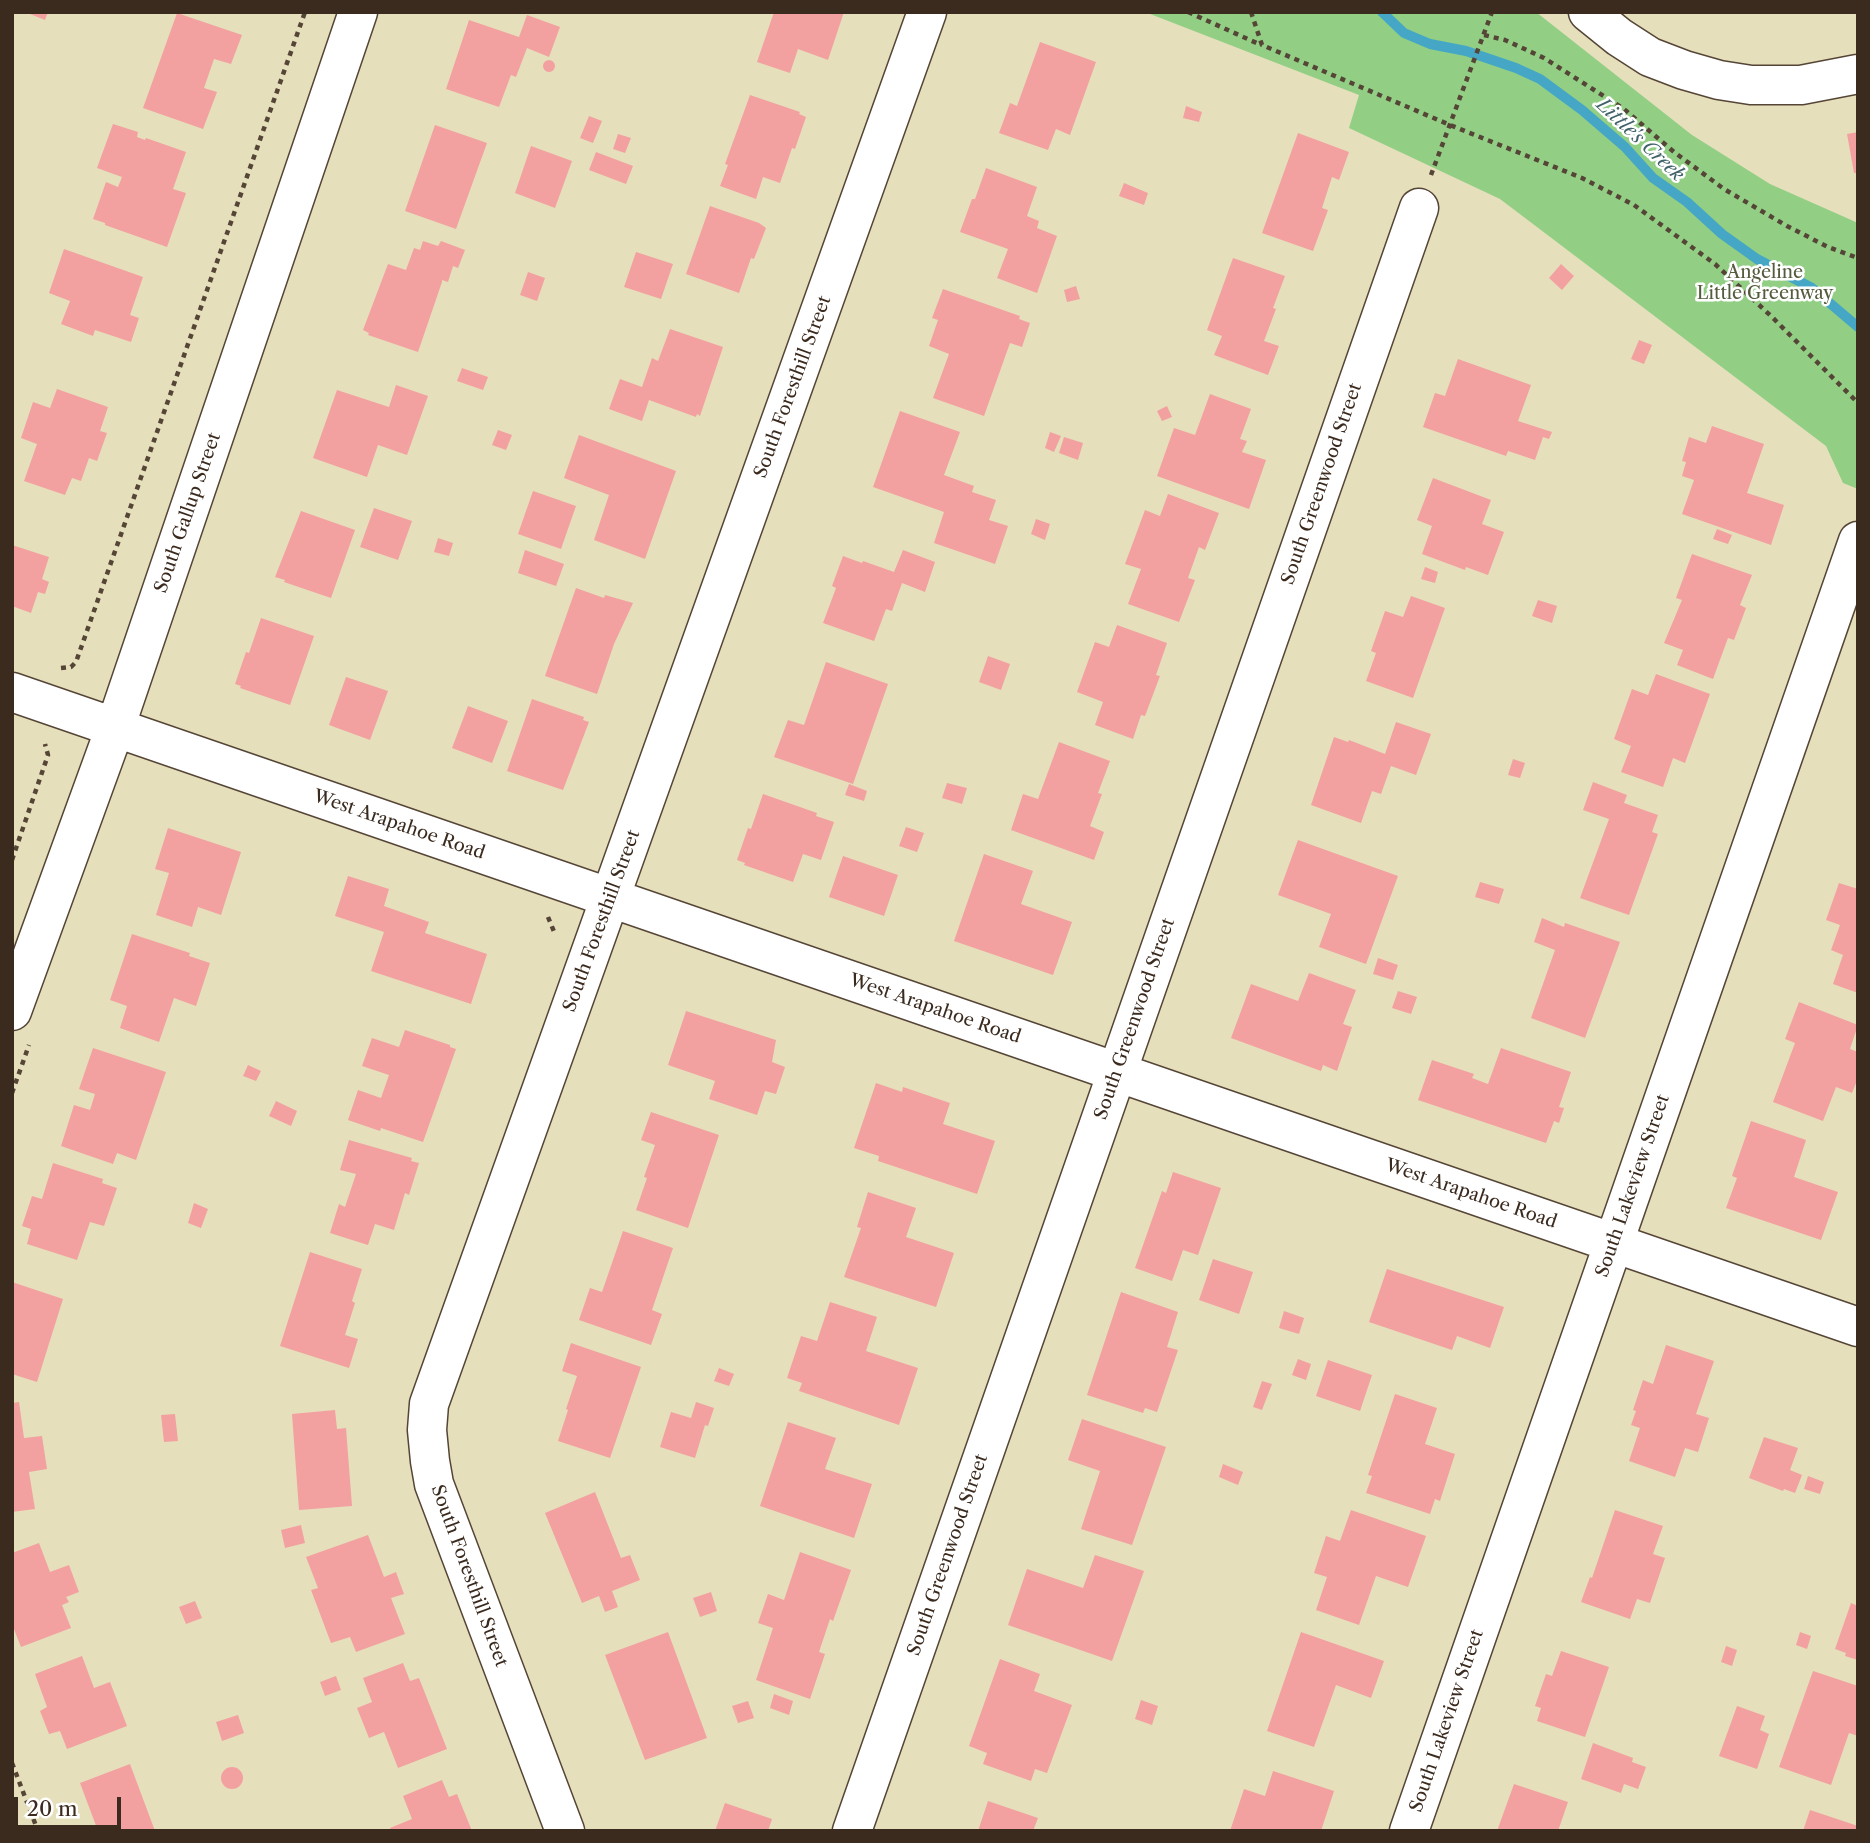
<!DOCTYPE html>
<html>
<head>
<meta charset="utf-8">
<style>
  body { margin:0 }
  #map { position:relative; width:1870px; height:1843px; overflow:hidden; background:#e6dfbb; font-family:"Libre Caslon Text",serif }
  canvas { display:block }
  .frame { position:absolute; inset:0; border:14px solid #3b2a1e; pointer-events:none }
  .scale { position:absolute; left:14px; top:1797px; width:107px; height:32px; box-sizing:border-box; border:4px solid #3b2a1e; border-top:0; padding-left:9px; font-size:21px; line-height:24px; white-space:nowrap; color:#3b2a1e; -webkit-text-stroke:5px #fff; paint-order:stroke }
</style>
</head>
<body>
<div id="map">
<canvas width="1870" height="1843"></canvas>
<div class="frame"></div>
<div class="scale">20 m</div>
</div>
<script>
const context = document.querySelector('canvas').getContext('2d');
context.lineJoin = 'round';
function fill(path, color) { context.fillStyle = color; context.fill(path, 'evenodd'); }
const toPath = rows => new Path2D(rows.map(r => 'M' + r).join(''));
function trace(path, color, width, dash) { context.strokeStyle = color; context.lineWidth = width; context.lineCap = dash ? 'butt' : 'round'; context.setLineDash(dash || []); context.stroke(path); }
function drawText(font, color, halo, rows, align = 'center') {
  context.font = font + ' "Libre Caslon Text",serif'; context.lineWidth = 5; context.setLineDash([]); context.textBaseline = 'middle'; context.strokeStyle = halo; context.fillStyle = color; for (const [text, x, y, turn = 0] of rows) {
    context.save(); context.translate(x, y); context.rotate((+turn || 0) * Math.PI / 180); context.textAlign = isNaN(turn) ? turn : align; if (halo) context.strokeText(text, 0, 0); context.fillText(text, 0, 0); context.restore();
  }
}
const green = toPath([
  [1145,12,1536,12,1692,135,1770,184,1858,223,1858,489,1843,483,1826,446,1500,199,1349,128,1359,95]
]);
const stream = toPath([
  [1382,12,1404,33,1430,44,1466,51,1516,68,1540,79,1582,110,1625,147,1653,178,1687,202,1722,234,1757,259,1812,288,1858,327]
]);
const building = toPath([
  [25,12,48,12,45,20],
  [774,12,844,12,828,60,798,49,790,73,757,62],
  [177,13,242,35,231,64,214,59,204,88,217,92,203,129,143,108],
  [527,15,560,27,549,57,527,48,516,77,511,75,499,107,446,89,469,20,519,37],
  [1040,42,1096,62,1070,135,1056,129,1048,150,999,133,1010,103,1017,106],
  '543 66a6 6 0 1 1 12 0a6 6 0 1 1-12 0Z',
  [750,95,800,112,799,114,806,117,795,149,792,148,780,183,763,177,756,199,720,186,728,165,725,164],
  [1186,106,1202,112,1199,122,1183,118],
  [589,116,602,121,593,143,580,138],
  [113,124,138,132,137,137,145,140,146,138,186,152,173,189,186,193,167,247,105,225,105,223,93,219,106,182,118,187,122,177,97,168],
  [435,125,487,143,456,229,405,211],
  [1858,132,1858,173,1854,173,1847,134],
  [1298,133,1349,152,1339,180,1332,177,1322,208,1328,210,1313,251,1262,233],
  [618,134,631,138,625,153,613,149],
  [531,146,572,161,555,208,515,193],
  [596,152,633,166,626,184,589,170],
  [986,168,1037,187,1027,216,1039,221,1037,228,1057,236,1037,293,997,278,1008,249,960,232,972,199,975,199],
  [1124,183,1148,193,1144,205,1119,196],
  [710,206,759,223,766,228,754,259,751,258,739,293,686,274],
  [423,241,438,246,441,241,465,250,458,268,453,266,448,282,442,280,442,282,418,352,368,335,369,333,363,330,388,264,406,270,414,248,420,250],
  [64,249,143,277,130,315,139,318,131,342,95,330,93,336,61,324,70,301,49,293],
  [636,252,673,264,661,299,624,287],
  [1233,258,1285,276,1273,308,1276,309,1264,341,1279,346,1268,375,1214,355,1222,336,1207,330],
  [1561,264,1574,276,1562,290,1549,278],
  [528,272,545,278,537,301,520,295],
  [1076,286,1080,299,1067,302,1064,290],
  [943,289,1020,316,1019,319,1030,323,1022,347,1010,343,984,416,933,398,949,354,929,346,938,320,932,318],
  [670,329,723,347,700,416,697,414,696,417,649,400,642,421,609,409,620,379,642,387,652,358,658,361],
  [1639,340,1652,345,1644,364,1631,359],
  [1458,359,1531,385,1518,421,1552,432,1549,439,1543,437,1535,460,1508,451,1506,456,1423,427,1435,393,1445,396],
  [462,368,488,377,483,390,457,381],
  [396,385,428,396,407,455,378,445,367,477,313,458,337,390,389,407],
  [57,389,108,407,100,431,107,433,97,461,89,458,81,481,72,478,65,495,24,481,37,444,21,438,33,402,50,408],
  [1210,394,1251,409,1240,439,1247,441,1242,452,1266,460,1249,509,1157,476,1174,428,1195,435],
  [1167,406,1172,417,1162,421,1157,411],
  [900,411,960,432,944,475,974,486,972,492,996,500,989,520,1008,526,995,564,934,543,944,512,873,487],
  [1712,426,1764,444,1747,493,1784,505,1771,545,1682,514,1694,480,1682,476,1686,462,1682,461,1689,437,1706,443],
  [498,430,512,435,506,450,492,445],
  [1050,432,1061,436,1054,452,1045,448],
  [579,435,676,471,645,559,594,540,609,495,564,478],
  [1064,437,1083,443,1078,460,1059,453],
  [1433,478,1491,500,1482,524,1504,532,1488,575,1466,567,1465,570,1422,554,1432,526,1417,520],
  [533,491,576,506,561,549,518,534],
  [1168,494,1219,513,1205,550,1199,547,1188,578,1195,580,1179,622,1128,604,1141,569,1125,564,1145,510,1160,516],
  [374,508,412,521,398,560,360,547],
  [301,511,355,530,331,598,284,582,285,580,275,577],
  [1036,519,1050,524,1045,540,1031,534],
  [1717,529,1732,535,1728,544,1713,539],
  [438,538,453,543,449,556,434,552],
  [12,545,49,557,42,579,49,582,45,594,38,592,31,613,12,606],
  [525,550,564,564,556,586,518,573],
  [903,550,935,562,925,592,902,583,892,611,886,609,874,641,823,623,836,588,832,586,843,556,862,563,863,561,894,572],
  [1692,554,1752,575,1740,605,1746,608,1734,640,1728,638,1713,679,1677,665,1683,650,1664,643,1682,600,1676,598],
  [1425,567,1438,572,1435,583,1421,579],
  [576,588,604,598,605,595,633,603,614,644,597,694,545,676],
  [1411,596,1445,608,1413,698,1366,681,1376,653,1371,651,1385,611,1403,617],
  [1538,600,1557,606,1552,623,1532,616],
  [261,618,314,636,290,705,240,688,241,686,235,684,246,652,249,653],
  [1117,625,1167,643,1156,675,1160,676,1145,716,1141,715,1133,739,1095,725,1103,702,1077,692,1095,642,1109,647],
  [988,656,1010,664,1001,690,979,682],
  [826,662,888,684,853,784,774,757,788,720,804,725],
  [1656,674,1710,694,1685,763,1673,758,1663,787,1621,772,1631,746,1614,739,1632,689,1648,695],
  [346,677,388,691,370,740,329,725],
  [532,699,584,717,583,720,589,722,563,790,507,771],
  [468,706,508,721,492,763,452,748],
  [1396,722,1431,734,1416,775,1391,766,1381,794,1372,791,1361,823,1311,805,1334,737,1348,742,1349,740,1385,754],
  [1059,742,1110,761,1098,793,1102,794,1090,826,1104,832,1094,860,1011,830,1023,794,1038,799],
  [1513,759,1525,763,1520,778,1508,775],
  [1593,782,1627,795,1624,803,1658,815,1652,832,1658,834,1629,915,1580,898,1609,819,1583,810],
  [947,783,967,788,962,804,942,798],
  [849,784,867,791,864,801,845,795],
  [763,794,817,813,816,816,834,822,821,860,803,854,793,882,744,865,745,863,737,860,748,828,751,829],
  [906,827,924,833,917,852,899,846],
  [168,828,241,852,221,915,198,907,192,927,156,915,169,873,155,869],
  [1298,840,1398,876,1366,964,1319,947,1331,914,1278,895],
  [984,854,1033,871,1021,904,1072,922,1053,975,954,941],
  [843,856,898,875,884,916,829,897],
  [348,876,389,889,384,906,429,922,425,933,487,954,471,1004,371,971,384,932,335,916],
  [1480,882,1504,889,1499,904,1475,897],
  [1839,883,1858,889,1858,993,1833,984,1843,955,1831,950,1840,925,1826,920],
  [1542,918,1564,927,1565,923,1620,942,1585,1038,1531,1018,1555,950,1534,942],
  [132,934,190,953,189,956,210,963,196,1006,174,998,159,1042,120,1028,127,1006,110,1000],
  [1378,958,1398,965,1393,980,1373,974],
  [1309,973,1356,990,1343,1024,1352,1027,1337,1071,1323,1065,1321,1071,1231,1038,1251,984,1298,1001],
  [1398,991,1417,997,1411,1014,1392,1008],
  [1799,1002,1858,1025,1850,1049,1858,1052,1858,1078,1852,1093,1836,1087,1823,1121,1773,1102,1795,1043,1785,1039],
  [686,1011,776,1040,772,1062,785,1067,776,1094,765,1091,757,1115,709,1099,715,1081,668,1065],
  [405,1030,450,1045,450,1047,456,1049,423,1142,381,1128,380,1131,348,1120,358,1090,381,1098,389,1075,362,1066,372,1038,399,1047],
  [93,1048,166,1072,136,1160,117,1153,113,1164,61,1146,74,1105,90,1110,95,1094,79,1089],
  [1501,1048,1571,1072,1559,1107,1564,1108,1559,1123,1554,1121,1546,1143,1418,1100,1432,1060,1474,1074,1472,1078,1488,1084],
  [248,1065,261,1071,256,1081,243,1076],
  [876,1083,902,1092,903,1087,950,1103,943,1124,995,1141,977,1194,878,1161,879,1156,854,1148],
  [276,1101,297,1111,291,1126,269,1116],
  [651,1112,719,1135,688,1228,636,1210,647,1178,644,1177,655,1145,641,1140],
  [1751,1121,1806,1140,1794,1177,1838,1192,1821,1240,1726,1208,1737,1178,1732,1176],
  [349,1140,412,1158,411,1161,419,1163,409,1195,405,1193,394,1230,375,1224,368,1245,330,1233,339,1204,345,1207,356,1174,340,1170],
  [53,1163,103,1179,102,1183,117,1188,104,1226,90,1222,77,1260,27,1244,31,1229,22,1226,32,1196,42,1199],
  [1173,1172,1221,1188,1198,1255,1183,1250,1172,1281,1135,1268,1162,1191,1166,1193],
  [868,1192,916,1208,906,1237,954,1253,936,1307,844,1277,861,1228,857,1227],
  [194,1203,208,1209,201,1228,188,1223],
  [623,1231,673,1248,652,1310,662,1314,651,1345,579,1320,590,1288,602,1292],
  [310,1252,362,1269,352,1301,355,1303,345,1335,358,1339,349,1368,280,1346],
  [1213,1259,1253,1272,1239,1314,1199,1300],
  [1387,1269,1504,1307,1490,1348,1457,1336,1452,1350,1369,1322],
  [12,1282,63,1299,37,1382,12,1374],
  [1121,1292,1178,1312,1167,1347,1178,1350,1157,1412,1145,1408,1143,1413,1087,1395],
  [830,1302,877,1317,866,1351,918,1368,899,1425,799,1391,802,1383,787,1378,801,1336,817,1341],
  [1284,1311,1304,1318,1299,1334,1279,1328],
  [571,1343,641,1367,610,1458,558,1441,568,1410,566,1409,577,1376,562,1371],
  [1666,1345,1714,1361,1696,1414,1709,1418,1698,1452,1685,1448,1675,1477,1629,1461,1640,1428,1631,1425,1636,1411,1633,1410,1643,1380,1653,1384],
  [1298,1359,1311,1364,1306,1380,1292,1375],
  [1328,1360,1372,1375,1360,1411,1316,1396],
  [719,1368,734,1374,729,1386,714,1381],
  [1262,1381,1272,1384,1262,1410,1253,1407],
  [1395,1394,1437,1408,1425,1444,1455,1454,1440,1501,1435,1499,1430,1514,1366,1493,1372,1476,1368,1475],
  [19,1402,24,1438,42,1436,47,1469,29,1472,35,1509,12,1512,12,1403],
  [696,1402,714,1408,708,1426,705,1425,695,1458,660,1447,671,1412,691,1418],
  [335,1410,337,1429,346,1428,352,1506,299,1510,292,1414],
  [175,1414,178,1441,164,1442,161,1415],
  [1082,1419,1166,1447,1132,1545,1081,1529,1100,1471,1068,1460],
  [788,1422,836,1438,825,1469,872,1484,854,1538,760,1506],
  [1764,1437,1798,1448,1790,1470,1802,1475,1795,1493,1784,1489,1783,1491,1749,1478],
  [1223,1464,1243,1472,1238,1485,1219,1477],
  [1808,1476,1824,1482,1820,1494,1804,1489],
  [595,1492,621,1558,630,1555,640,1580,612,1591,618,1607,605,1612,599,1596,582,1603,545,1513],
  [1351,1510,1426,1536,1408,1587,1376,1576,1359,1625,1316,1610,1327,1577,1314,1573,1326,1536,1340,1541],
  [1615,1510,1663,1526,1653,1554,1665,1558,1650,1603,1637,1599,1630,1619,1581,1602,1590,1577,1592,1578],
  [301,1525,305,1543,285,1548,281,1530],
  [368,1535,384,1577,396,1572,404,1594,391,1598,405,1634,356,1652,350,1637,331,1643,311,1590,318,1588,306,1557],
  [39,1543,50,1572,69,1565,79,1592,66,1597,69,1602,62,1605,71,1628,21,1647,12,1624,12,1553],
  [800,1552,851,1570,833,1621,830,1619,819,1652,825,1654,810,1699,756,1680,773,1628,758,1623,768,1594,784,1600],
  [1095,1555,1144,1571,1112,1661,1008,1625,1027,1569,1083,1588],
  [711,1592,717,1611,700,1617,693,1598],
  [195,1601,202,1618,186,1624,179,1607],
  [1851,1603,1858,1606,1858,1660,1845,1656,1846,1653,1835,1649],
  [668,1632,707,1738,645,1760,605,1655],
  [1301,1632,1384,1661,1371,1698,1336,1685,1314,1747,1267,1731],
  [1800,1632,1811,1636,1807,1649,1796,1645],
  [1726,1646,1737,1650,1732,1666,1721,1662],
  [1561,1651,1609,1667,1585,1737,1537,1721,1541,1708,1535,1706,1546,1674,1552,1676],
  [82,1656,94,1688,110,1682,127,1726,67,1749,60,1731,49,1734,40,1711,47,1707,35,1674],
  [1000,1659,1040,1674,1034,1691,1072,1705,1047,1773,1035,1769,1031,1781,983,1764,987,1753,969,1746],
  [403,1663,410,1681,419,1678,447,1749,398,1768,384,1732,369,1738,357,1708,372,1702,363,1678],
  [1813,1671,1858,1686,1858,1736,1849,1733,1831,1785,1779,1767],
  [336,1676,341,1690,325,1696,320,1682],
  [774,1694,793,1701,789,1715,770,1708],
  [1141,1700,1158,1706,1152,1725,1135,1719],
  [748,1701,754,1718,738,1723,732,1706],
  [1737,1706,1765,1716,1760,1730,1769,1734,1757,1769,1719,1756],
  [238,1715,244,1733,222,1741,216,1722],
  [1593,1743,1633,1758,1632,1762,1646,1767,1638,1789,1624,1784,1621,1793,1581,1779],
  [130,1764,155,1831,98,1831,80,1783],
  '221 1778a11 11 0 1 1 22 0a11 11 0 1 1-22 0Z',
  [1273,1771,1334,1791,1321,1831,1230,1831,1244,1789,1265,1796],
  [442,1780,449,1797,457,1794,472,1831,391,1831,390,1828,412,1819,403,1796],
  [1514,1784,1568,1802,1558,1831,1497,1831],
  [988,1801,1038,1818,1033,1831,978,1831],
  [725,1803,772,1819,768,1831,715,1831],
  [1810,1810,1858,1826,1858,1831,1803,1831]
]);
const path = toPath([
  [1188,12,1261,45],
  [1251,12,1262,45,1450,125,1582,178,1634,205,1715,264,1772,317,1858,403],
  [1484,35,1505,40,1544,58,1624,109,1674,152,1724,189,1787,226,1828,247,1858,258],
  [1431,175,1492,12],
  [61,668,71,667,76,662,305,12],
  [12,860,48,755,45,744],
  [548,917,555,934],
  [12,1093,29,1045],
  [12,1763,38,1831]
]);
const minor = toPath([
  [1588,12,1619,37,1650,57,1684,70,1719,80,1751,85,1801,85,1858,74],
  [12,692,1858,1327],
  [12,1011,115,728,358,12],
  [565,1831,434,1484,430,1461,427,1430,429,1404,927,12],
  [852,1831,1419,208],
  [1409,1831,1858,541]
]);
const parkNames = [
  ["Angeline",1765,273],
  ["Little Greenway",1765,294]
];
const streetNames = [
  ["South Foresthill Street",793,387,-70],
  ["South Greenwood Street",1322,484,-71],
  ["South Gallup Street",188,513,-71],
  ["West Arapahoe Road",399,825,19],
  ["South Foresthill Street",602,921,-70],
  ["West Arapahoe Road",935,1009,19],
  ["South Greenwood Street",1135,1019,-71],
  ["South Lakeview Street",1633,1186,-71],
  ["West Arapahoe Road",1471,1194,19],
  ["South Greenwood Street",948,1555,-71],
  ["South Foresthill Street",469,1576,70],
  ["South Lakeview Street",1447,1721,-71]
];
const waterNames = [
  ["Little's Creek",1640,140,43]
];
fill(green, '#92cf85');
trace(stream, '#45a7c5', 10);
fill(building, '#f2a1a0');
trace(minor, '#554536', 41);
trace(path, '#554536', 4.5, [5, 5]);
trace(minor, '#fff', 38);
drawText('18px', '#555c3d', '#fff', parkNames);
drawText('18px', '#3b2a1e', '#fff', streetNames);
drawText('italic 19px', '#406269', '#fff', waterNames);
</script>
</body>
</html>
